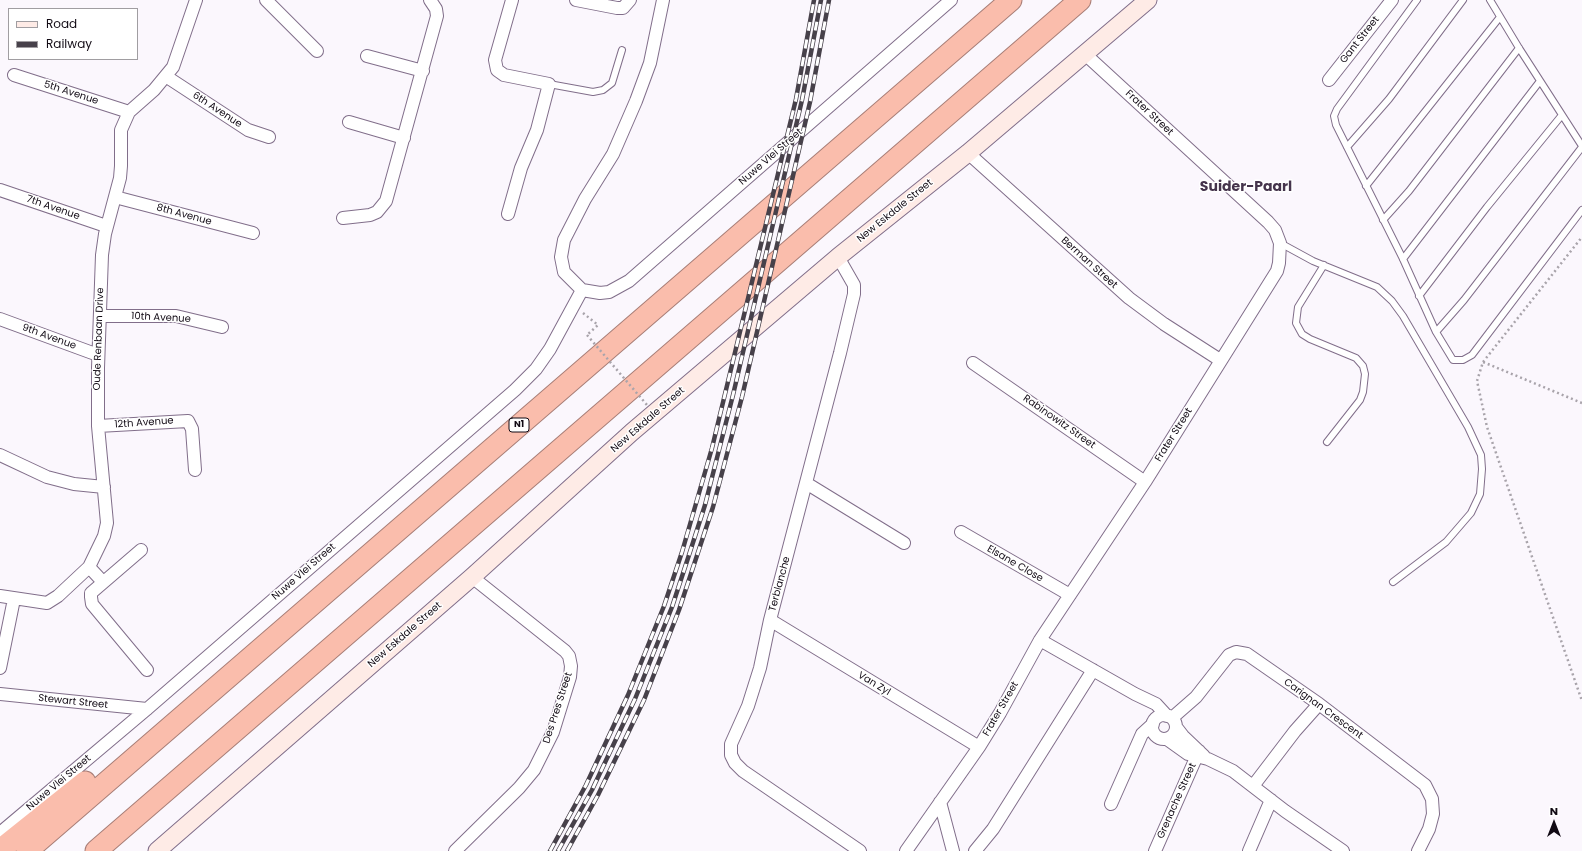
<!DOCTYPE html>
<html>
<head>
<meta charset="utf-8">
<style>
  body { margin:0 }
  #map { position:relative; width:1582px; height:851px; overflow:hidden; background:#fbf7fd; font-family:Poppins,sans-serif }
  canvas { display:block }
  .legend { position:absolute; left:8px; top:8px; width:130px; height:52px; box-sizing:border-box; background:#fff; border:1px solid #a09da1; margin:0; padding:5px 7px; list-style:none; font-size:12px; color:#110a14 }
  .legend li { display:flex; align-items:center; gap:8px; height:20px }
  .legend b { width:20px; border:1px solid #a09da1 }
  .north { position:absolute; left:1534px; top:803px; width:40px; height:40px; -webkit-text-stroke:3px #fff; paint-order:stroke; rotate:0deg; font-size:11px; font-weight:700; line-height:16px; text-align:center; color:#110a14 }
  .north::after { content:''; display:block; margin:auto; width:14px; height:18px; background:#110a14; clip-path:polygon(50% 0,100% 100%,50% 72%,0 100%) }
</style>
</head>
<body>
<div id="map">
<canvas width="1582" height="851"></canvas>
<ul class="legend">
<li><b style="height:5px;background:#feebe6"></b>Road</li>
<li><b style="height:5px;background:#47414a"></b>Railway</li>
</ul>
<div class="north">N</div>
</div>
<script>
const context = document.querySelector('canvas').getContext('2d');
context.lineJoin = 'round';
const toPath = rows => new Path2D(rows.map(r => 'M' + r).join(''));
function trace(path, color, width, dash) { context.strokeStyle = color; context.lineWidth = width; context.lineCap = dash ? 'butt' : 'round'; context.setLineDash(dash || []); context.stroke(path); }
function drawText(font, color, halo, rows, align = 'center') {
  context.font = font + ' Poppins,sans-serif'; context.lineWidth = 3; context.setLineDash([]); context.textBaseline = 'middle'; context.strokeStyle = halo; context.fillStyle = color; for (const [text, x, y, turn = 0] of rows) {
    context.save(); context.translate(x, y); context.rotate((+turn || 0) * Math.PI / 180); context.textAlign = isNaN(turn) ? turn : align; if (halo) context.strokeText(text, 0, 0); context.fillText(text, 0, 0); context.restore();
  }
}
const path = toPath([
  [583,313,598,325,587,335],
  [1483,362,1582,237],
  [1582,403,1483,362,1477,381,1487,427,1582,701]
]);
const lane = toPath([
  [1417,0,1337,109,1334,116,1336,125,1403,259,1436,332,1453,360,1463,360,1472,355,1582,210],
  [1490,0,1519,48,1582,146],
  [549,84,593,92,603,90,612,83,622,50],
  [1347,147,1389,99,1463,0],
  [1366,186,1500,17],
  [1383,220,1409,191,1519,48],
  [1280,243,1313,261,1377,287,1392,301,1403,316,1468,427,1481,455,1482,469,1480,494,1471,513,1446,542,1393,582],
  [1403,259,1540,81],
  [1324,265,1298,307,1296,323,1302,334,1310,339,1356,358,1363,366,1365,374,1363,392,1360,400,1327,442],
  [1419,296,1487,207,1562,115],
  [1436,332,1464,300,1582,147]
]);
const street = toPath([
  [266,0,317,51],
  [576,0,617,8,623,8,630,0],
  [367,56,423,71],
  [14,75,129,112],
  [167,77,248,130,269,137],
  [1329,80,1392,0],
  [349,122,404,138],
  [968,153,1129,298,1164,324,1220,360],
  [0,190,106,226],
  [115,197,253,233],
  [508,214,521,168,537,130,549,84,504,75,497,70,495,60,512,0],
  [343,218,370,215,377,212,386,201,437,16,436,9,430,0],
  [838,257,854,285,854,294,840,353,770,620,760,668,748,706,731,744,731,755,735,763,743,771,860,851],
  [582,290,564,272,561,257,564,240,585,199,613,154,636,101,650,63,663,0],
  [100,316,176,316,222,327],
  [0,319,98,355],
  [973,363,1145,482],
  [98,426,188,421,192,429,195,470],
  [0,455,47,477,74,484,104,487],
  [806,483,904,543],
  [961,532,1070,595],
  [141,550,91,593,91,597,92,604,147,670],
  [103,582,89,567,104,536,107,523,98,426,98,368,102,255,105,234,120,178,121,166,121,130,129,112,154,90,173,67,196,0],
  [0,596,47,603,58,596,89,567],
  [770,620,979,747],
  [1040,640,1135,694,1156,704,1167,716],
  [0,668,14,599],
  [0,694,147,709],
  '1152 727a12 12 0 1 1 24 0a12 12 0 1 1-24 0Z',
  [1172,718,1196,697,1229,655,1236,652,1247,654,1319,704,1425,785,1432,799,1433,814,1429,829,1418,851],
  [1176,727,1183,736,1204,756],
  [1167,739,1188,754,1208,759,1233,771,1285,811,1343,851],
  [1253,786,1295,731,1319,704],
  [940,802,953,851],
  [1111,804,1142,734,1153,724],
  [0,833,147,709,515,390,536,369,550,349,582,290,600,293,609,292,629,281,951,0],
  [455,851,519,788,534,770,553,732,570,677,571,666,569,656,565,651,472,577],
  [906,851,979,747,1000,713,1040,640,1145,482,1277,271,1279,263,1280,243,1275,230,1268,222,1085,54],
  [975,851,993,829,1093,670],
  [1155,851,1199,751],
  [1249,851,1271,800]
]);
const secondary = toPath([
  [157,851,472,577,632,432,838,257,968,153,1148,0]
]);
const highway = toPath([
  [0,850,85,782],
  [27,851,1011,0],
  [96,851,1080,0]
]);
const rail = toPath([
  [550,851,586,785,628,695,664,606,682,552,712,448,796,99,814,0],
  [558,851,592,790,635,699,672,607,689,555,705,505,733,395,802,100,821,0],
  [567,851,598,795,644,700,679,610,713,507,742,397,810,102,829,0]
]);
const pathBridge = toPath([
  [587,335,647,405]
]);
const shields = [
  [519,425,20]
];
const shieldNames = [
  ["N1",519,425]
];
const streetNames = [
  ["Gant Street",1360,40,-52],
  ["5th Avenue",71,93,18],
  ["6th Avenue",217,110,33],
  ["Frater Street",1149,113,43],
  ["Nuwe Vlei Street",771,157,-41],
  ["7th Avenue",53,208,19],
  ["New Eskdale Street",895,211,-39],
  ["8th Avenue",184,215,15],
  ["Berman Street",1089,263,42],
  ["10th Avenue",161,318,3],
  ["9th Avenue",49,337,20],
  ["Oude Renbaan Drive",99,339,-88],
  ["New Eskdale Street",648,420,-41],
  ["Rabinowitz Street",1059,422,35],
  ["12th Avenue",144,423,-4],
  ["Frater Street",1174,435,-58],
  ["Elsane Close",1015,564,30],
  ["Nuwe Vlei Street",304,572,-41],
  ["Terblanche",780,584,-75],
  ["New Eskdale Street",405,635,-41],
  ["Van Zyl",874,684,31],
  ["Stewart Street",73,702,6],
  ["Des Pres Street",558,708,-72],
  ["Frater Street",1001,709,-60],
  ["Carignan Crescent",1323,709,36],
  ["Nuwe Vlei Street",59,783,-40],
  ["Grenache Street",1177,801,-66]
];
const districtNames = [
  ["Suider-Paarl",1246,187]
];
trace(lane, '#816e8a', 8);
trace(street, '#816e8a', 14);
trace(secondary, '#816e8a', 19);
trace(highway, '#a87e77', 23);
trace(path, '#a9a4ab', 2.5, [2, 3]);
trace(lane, '#fff', 6);
trace(street, '#fff', 12);
trace(secondary, '#feebe6', 17);
trace(highway, '#fabdac', 21);
trace(rail, '#47414a', 4.5);
trace(rail, '#fff', 3, [9]);
trace(pathBridge, '#a9a4ab', 2.5, [2, 3]);
for (const [x, y, w] of shields) { const box = new Path2D(); box.roundRect(x - w / 2, y - 7, w, 14, 3); context.fillStyle = '#fff'; context.fill(box); trace(box, '#110a14', 1); }
drawText('bold 9px', '#110a14', null, shieldNames);
drawText('10px', '#110a14', '#fff', streetNames);
drawText('bold 14px', '#45344c', '#fff', districtNames);
</script>
</body>
</html>
